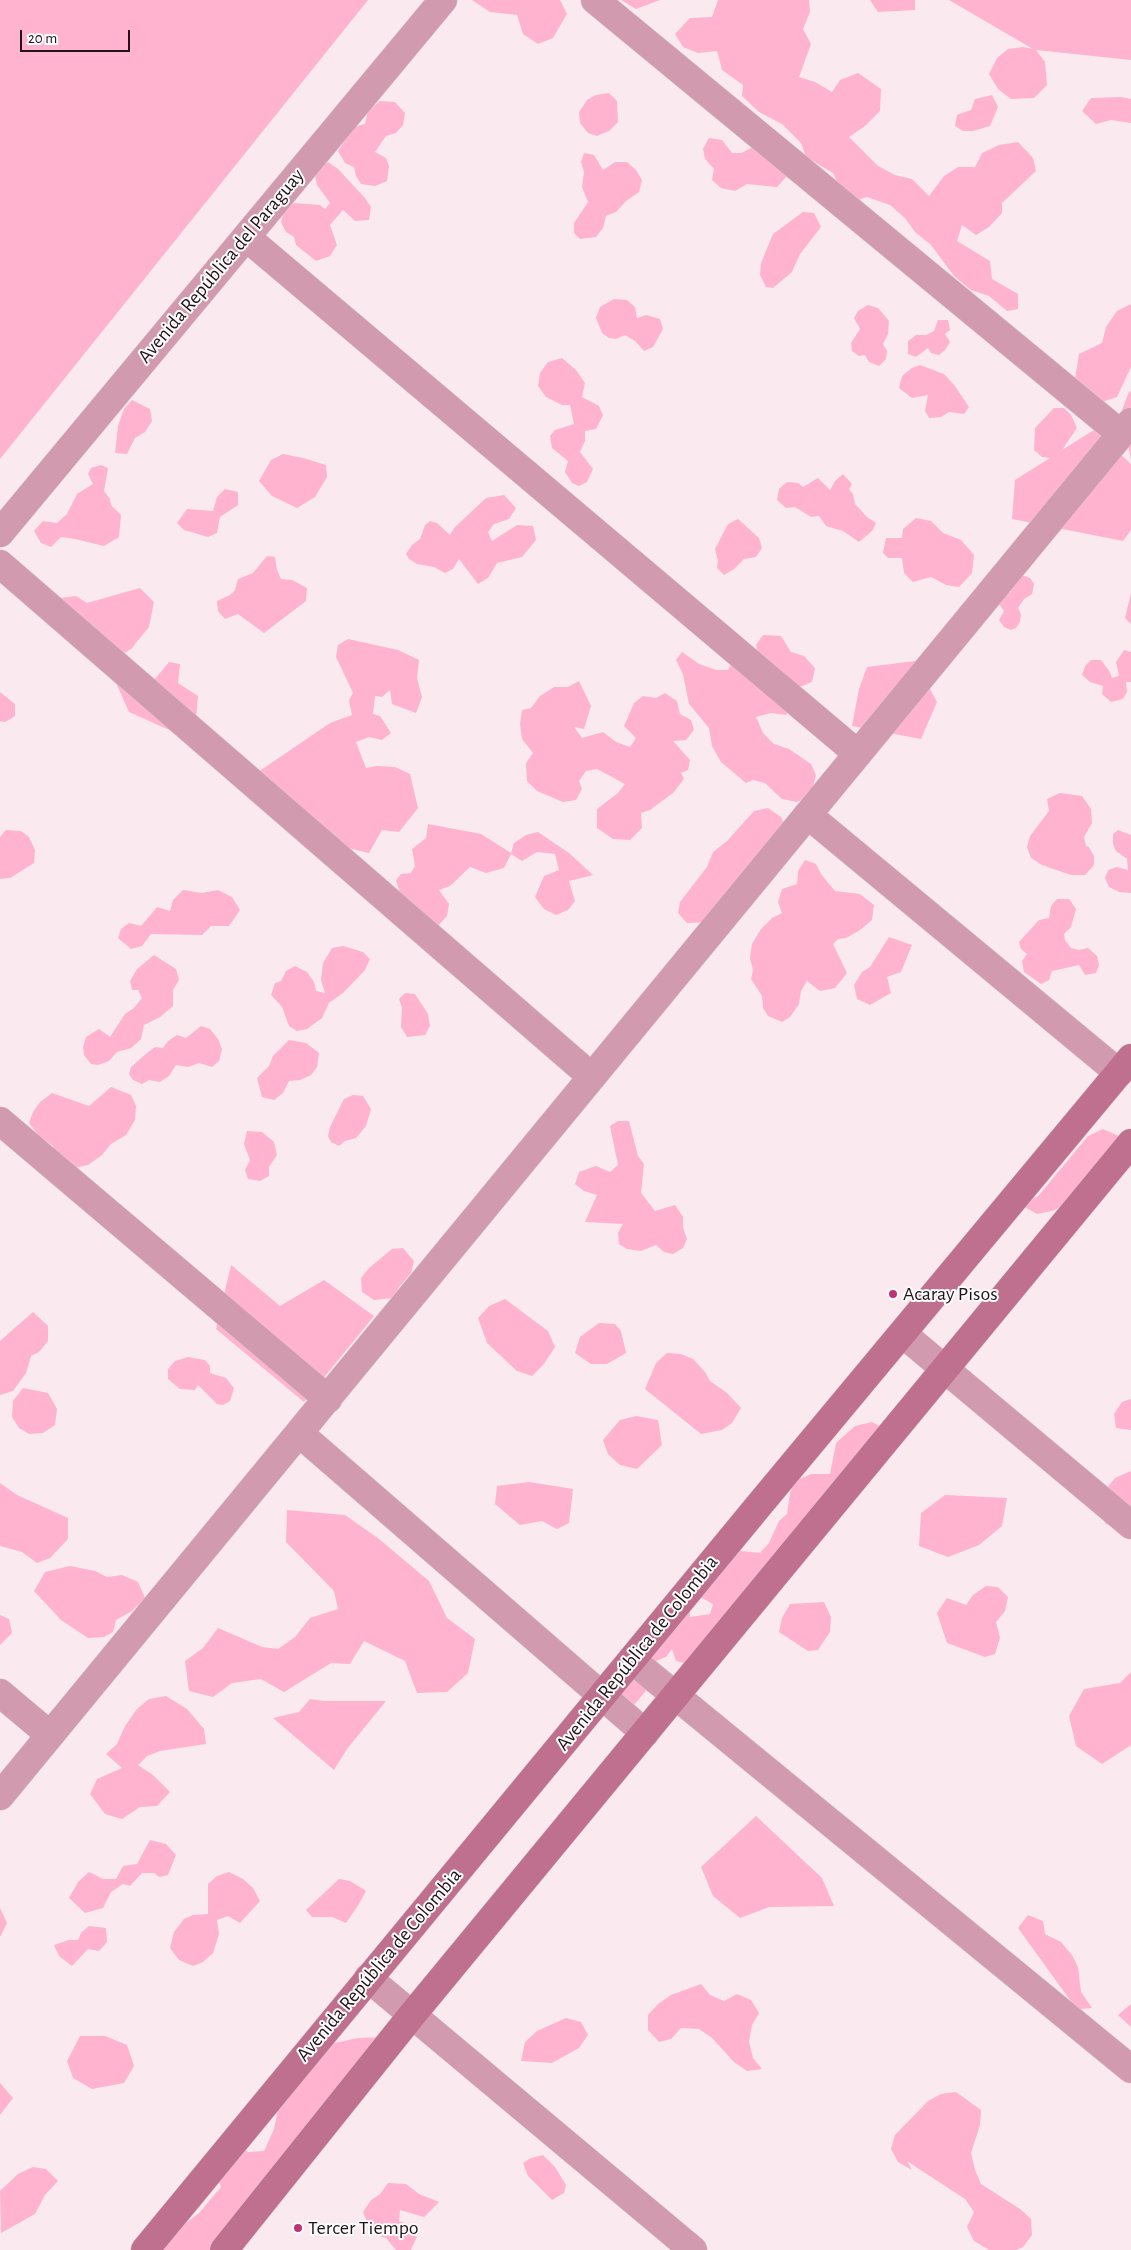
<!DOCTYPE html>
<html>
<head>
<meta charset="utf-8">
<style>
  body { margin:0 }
  #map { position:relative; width:1131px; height:2250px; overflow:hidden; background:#faeaef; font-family:"Alegreya Sans",sans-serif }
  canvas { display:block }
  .scale { position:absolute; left:20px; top:30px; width:110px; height:22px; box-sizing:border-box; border:2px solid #211318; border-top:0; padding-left:6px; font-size:15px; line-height:18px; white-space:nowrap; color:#211318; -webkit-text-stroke:4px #fcfcfc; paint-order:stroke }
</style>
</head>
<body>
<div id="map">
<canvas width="1131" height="2250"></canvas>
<div class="scale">20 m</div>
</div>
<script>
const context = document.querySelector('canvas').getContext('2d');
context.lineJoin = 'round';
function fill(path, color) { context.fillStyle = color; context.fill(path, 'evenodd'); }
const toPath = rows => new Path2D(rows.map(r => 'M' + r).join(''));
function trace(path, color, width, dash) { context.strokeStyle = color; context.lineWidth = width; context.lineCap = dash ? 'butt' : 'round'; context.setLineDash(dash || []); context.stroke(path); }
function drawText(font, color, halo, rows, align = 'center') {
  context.font = font + ' "Alegreya Sans",sans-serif'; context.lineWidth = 4; context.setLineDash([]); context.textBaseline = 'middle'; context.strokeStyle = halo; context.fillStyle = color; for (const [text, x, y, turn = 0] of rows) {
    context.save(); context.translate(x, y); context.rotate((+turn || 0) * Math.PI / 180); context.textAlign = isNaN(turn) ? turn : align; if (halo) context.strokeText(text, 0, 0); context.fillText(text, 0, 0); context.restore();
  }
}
const green = toPath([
  [0,0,368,0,0,459],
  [472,0,560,0,567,14,553,38,538,44,523,34,517,15,490,12],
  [621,0,660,0,636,9],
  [718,0,809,0,810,12,803,29,811,44,799,77,815,82,832,92,840,80,858,73,881,89,880,111,865,126,849,137,878,166,895,175,912,179,929,196,944,176,958,167,975,167,982,153,999,145,1018,142,1033,158,1036,171,1002,203,1002,213,989,227,976,235,962,225,957,241,990,261,992,279,1018,294,1018,309,1007,311,989,296,971,290,954,276,931,245,915,232,905,218,890,205,867,197,857,200,838,184,833,173,806,157,801,143,782,124,759,112,742,96,743,85,722,70,717,51,698,53,683,47,675,34,690,18,712,17],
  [870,0,915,0,915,10,878,12],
  [949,0,1131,0,1131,60,1036,50,1045,62,1047,85,1034,98,1011,99,998,89,989,74,997,58,1008,49,1023,47,1033,49],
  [609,93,617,101,618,122,609,131,597,136,588,133,580,123,579,112,587,100,596,95],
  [992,95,998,107,990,126,973,131,963,131,955,126,957,115,971,110,975,99],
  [1121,97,1131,99,1131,123,1111,120,1096,124,1082,111,1091,98],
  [380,101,395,102,405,113,403,125,396,133,386,136,375,152,386,158,389,166,387,181,375,186,361,184,356,176,354,167,345,163,338,151,354,127,365,124,368,111],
  [709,138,722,140,732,153,741,153,757,145,787,176,777,187,747,184,735,191,721,188,712,180,714,169,705,159,703,149],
  [584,153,594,155,603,170,615,162,627,162,636,170,642,180,639,192,626,201,616,212,606,216,603,228,596,237,580,239,574,233,574,223,588,202,582,187,584,172,581,162],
  [328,162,338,169,365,198,371,207,369,220,355,221,343,210,330,225,337,245,330,256,316,261,296,245,294,237,286,232,281,222,284,211,294,203,320,205,325,209,330,203,317,185,314,171],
  [803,212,814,213,821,227,800,254,792,272,773,288,766,287,760,275,761,263,773,234],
  [614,299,627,300,635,307,637,318,646,315,660,319,663,329,653,347,644,351,635,341,625,335,616,339,609,338,602,333,596,318,600,307],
  [1131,304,1131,367,1117,397,1105,401,1083,401,1075,379,1079,354,1102,343,1106,327,1117,311],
  [868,305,878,308,889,321,888,334,883,344,887,351,886,359,879,366,869,362,865,355,859,356,852,351,851,343,860,329,854,318,858,311],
  [938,320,948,320,950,330,945,334,950,342,945,350,939,355,931,353,928,348,916,357,908,354,908,341,916,335,926,335,934,331],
  [562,358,576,370,585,383,582,397,599,406,603,415,596,429,585,431,585,441,580,452,593,469,587,482,579,486,572,483,565,472,568,461,552,448,550,436,555,430,574,424,570,405,562,405,546,397,538,386,540,373,548,362],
  [920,365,944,374,955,386,969,407,964,414,949,412,941,417,929,418,925,411,928,395,912,398,899,388,902,376,912,368],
  [1131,391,1131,460,1122,410,1129,392],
  [132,400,150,409,152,421,145,432,135,438,127,454,115,453,118,426,124,409],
  [1054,408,1064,408,1071,415,1077,428,1062,450,1094,430,1131,464,1131,530,1123,541,1012,519,1015,480,1050,458,1042,457,1034,450,1035,428],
  [283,454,303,458,326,465,327,477,315,497,297,508,272,496,259,481,271,460],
  [101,465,108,468,104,491,110,499,111,505,121,515,119,537,104,546,75,539,61,537,51,547,41,543,34,531,43,521,57,523,67,514,77,494,93,484,88,474,91,468],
  [843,474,852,484,849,489,853,494,855,504,867,517,876,523,873,530,859,542,843,531,826,526,819,516,811,517,795,507,786,508,777,500,779,489,787,482,798,483,803,487,818,478,830,490,835,481],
  [225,489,238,492,238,505,220,517,217,533,208,537,184,530,177,523,187,509,213,511,217,497],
  [504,495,516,508,509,519,494,524,488,532,492,541,517,525,533,526,536,540,522,557,497,563,488,578,478,584,459,559,453,569,445,573,434,567,417,564,409,559,406,554,412,545,420,539,425,525,430,521,437,523,450,535,454,528,486,498],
  [916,518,931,521,943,533,961,540,974,555,972,573,959,587,946,585,931,577,913,582,904,573,902,558,888,558,883,553,886,538,902,538,903,529],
  [738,519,759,538,762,548,756,557,744,559,734,569,724,575,717,568,718,561,715,549,728,524],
  [267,556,275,557,277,570,281,579,292,580,307,588,306,601,264,633,238,614,225,619,218,611,217,601,230,595,235,590,238,579,253,573],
  [1009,571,1030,578,1034,584,1032,594,1024,599,1018,608,1021,614,1020,622,1016,628,1011,630,1004,627,999,620,1004,611,993,595,1004,585,1011,593],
  [140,588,154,602,149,627,131,649,105,665,54,599,76,596,87,603],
  [1131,593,1131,624,1125,618],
  [763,635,781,636,791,652,804,656,815,668,812,682,800,687,787,684,759,658,756,645],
  [348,639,398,650,419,660,417,678,422,697,416,713,392,704,390,690,382,697,375,696,373,714,380,716,391,733,382,740,369,737,356,742,366,768,377,766,395,767,410,774,418,808,399,832,382,830,369,853,344,847,257,794,261,770,330,723,352,715,349,700,353,693,336,657,338,645],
  [1124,650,1131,652,1131,682,1126,682,1127,692,1123,699,1111,702,1102,694,1103,686,1090,682,1082,675,1085,666,1091,660,1101,660,1110,672,1112,678,1119,676,1116,662],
  [682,652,699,664,716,670,728,670,734,658,790,708,786,715,771,713,756,717,763,733,774,744,789,749,811,764,816,775,811,795,797,802,782,799,765,783,753,780,746,783,721,762,712,746,709,728,689,704,683,674,676,660],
  [915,661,937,702,921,739,852,726,859,689,867,667],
  [169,662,180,664,178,683,198,696,196,718,176,733,129,712,116,683,140,667,155,679],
  [579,681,591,706,584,729,574,727,582,738,603,732,616,742,630,747,636,738,624,726,634,703,643,696,656,698,665,693,677,701,680,714,691,720,694,730,686,740,673,741,690,760,688,770,681,773,684,779,673,793,650,810,641,813,642,828,630,840,613,839,597,828,597,809,618,793,625,784,597,769,586,771,579,781,582,789,576,800,563,802,537,791,527,781,526,763,533,753,522,739,520,724,522,710,531,708,540,696,554,687,568,687],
  [0,692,15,704,15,716,5,722,0,721],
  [1060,793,1082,796,1091,809,1092,823,1084,837,1086,846,1089,847,1094,856,1094,865,1085,875,1071,875,1042,865,1031,858,1027,847,1030,836,1049,811,1047,799],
  [768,808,781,817,786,827,710,922,687,923,678,913,680,902,707,867,713,852,727,841,754,811],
  [428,824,481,834,511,853,514,843,526,835,538,832,569,853,593,875,569,881,575,901,568,910,556,915,544,909,535,897,544,876,559,870,555,854,537,852,522,861,511,854,504,868,486,873,470,867,450,886,439,890,449,904,447,916,438,926,416,913,413,903,402,900,396,880,401,874,411,873,415,866,412,849,426,838],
  [6,830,21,831,29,837,35,850,34,863,10,878,0,879,0,837],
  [1118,830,1131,835,1131,893,1119,892,1109,887,1105,878,1108,870,1117,867,1128,870,1127,859,1116,851,1113,844,1113,834],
  [805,860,816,864,821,874,835,891,860,894,874,905,872,920,860,930,846,938,838,939,833,944,847,973,835,988,820,991,807,981,801,991,799,1004,790,1017,782,1022,768,1016,763,1008,762,996,751,979,753,970,750,958,752,944,761,929,772,918,782,913,778,902,782,889,797,884,798,871],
  [183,890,202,893,218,890,232,897,240,910,229,926,211,926,202,935,151,934,142,946,131,949,118,938,121,929,129,923,141,926,157,907,170,911,173,900],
  [1057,899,1069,899,1076,909,1071,927,1064,934,1065,940,1071,948,1079,950,1088,948,1097,956,1099,965,1096,973,1085,975,1079,965,1052,971,1049,980,1041,984,1024,972,1022,961,1027,954,1021,949,1019,942,1039,920,1049,918,1051,906],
  [889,937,912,945,901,972,887,977,891,993,870,1005,857,999,854,985,862,972,870,967],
  [343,946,363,952,370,959,365,970,343,993,329,1003,322,1018,307,1029,297,1031,289,1026,282,1007,271,995,275,983,281,981,286,971,295,966,307,972,314,982,316,991,325,993,321,980,323,963,332,948],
  [154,955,176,969,179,980,173,990,173,1006,160,1017,144,1025,141,1039,131,1048,117,1052,109,1061,98,1065,91,1064,84,1055,83,1047,86,1037,99,1029,110,1037,125,1014,134,1008,142,998,138,990,132,990,130,981,137,969],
  [405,993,415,994,428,1014,430,1026,425,1035,407,1037,401,1027,402,1008,399,999],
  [201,1026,210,1029,218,1039,222,1049,219,1061,212,1067,199,1063,188,1067,176,1065,169,1076,160,1082,149,1080,142,1084,133,1080,129,1074,131,1067,147,1053,155,1047,163,1048,168,1041,177,1035,186,1038],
  [289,1040,306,1043,319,1053,317,1067,311,1075,300,1080,289,1081,283,1093,274,1100,262,1097,257,1078,269,1066,273,1056],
  [111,1087,131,1095,136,1106,135,1120,126,1135,111,1144,102,1155,88,1165,70,1169,56,1159,53,1146,39,1136,29,1123,33,1112,40,1102,52,1093,89,1106],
  [353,1095,363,1096,371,1109,366,1126,356,1138,345,1141,339,1146,331,1142,328,1136,330,1127,344,1099],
  [618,1121,629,1121,638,1156,644,1164,641,1193,655,1211,675,1205,683,1217,683,1228,687,1239,683,1248,673,1254,664,1252,656,1245,641,1251,627,1249,619,1244,618,1233,623,1224,585,1222,597,1195,584,1191,575,1184,579,1172,596,1166,610,1172,618,1165,610,1126],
  [1103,1129,1130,1141,1067,1204,1052,1211,1037,1214,1023,1206,1039,1195,1088,1136],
  [247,1131,262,1132,274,1142,277,1155,269,1167,269,1176,260,1181,248,1179,245,1170,250,1160,244,1144],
  [403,1248,414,1261,411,1273,399,1287,393,1298,374,1300,362,1292,361,1278,369,1268,392,1249],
  [231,1265,280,1306,324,1280,374,1316,304,1402,216,1329],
  [505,1299,548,1331,555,1347,544,1364,532,1376,517,1371,487,1343,478,1318,489,1306],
  [33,1312,48,1326,48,1341,39,1352,31,1356,26,1373,13,1391,0,1395,0,1341],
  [599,1323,615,1324,621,1331,626,1353,607,1364,591,1364,575,1353,580,1337],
  [667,1353,681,1354,693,1359,705,1372,710,1381,727,1393,741,1408,732,1423,722,1430,701,1434,645,1389,656,1363],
  [188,1357,205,1360,210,1366,210,1373,226,1378,234,1388,230,1401,223,1405,217,1404,198,1385,195,1390,180,1389,168,1379,168,1369,175,1361],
  [23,1388,48,1393,57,1409,55,1425,43,1433,29,1434,19,1428,12,1417,13,1401],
  [1131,1399,1131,1430,1116,1428,1114,1414,1122,1402],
  [636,1416,658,1420,662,1445,637,1469,620,1465,608,1454,603,1440,620,1420],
  [872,1422,887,1430,691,1665,676,1661,672,1649,666,1657,651,1663,649,1687,630,1710,605,1674,615,1658,675,1597,690,1610,690,1617,710,1614,713,1604,702,1598,694,1599,714,1548,760,1553,769,1543,779,1521,787,1514,790,1493,795,1481,811,1474,830,1474,836,1443,855,1426],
  [1131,1471,1131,1534,1106,1524,1096,1511,1103,1493,1115,1478],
  [529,1482,573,1489,569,1523,557,1529,542,1521,520,1525,495,1504,497,1486],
  [0,1483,17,1495,68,1518,68,1539,50,1558,37,1563,22,1552,0,1546],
  [945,1495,1007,1498,1002,1526,979,1545,948,1557,919,1546,921,1513],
  [287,1510,345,1515,379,1539,429,1581,447,1618,475,1639,468,1673,447,1692,417,1693,405,1661,364,1641,350,1664,331,1663,284,1692,261,1679,232,1683,213,1697,189,1691,185,1661,203,1648,218,1628,262,1647,278,1649,295,1637,310,1618,338,1609,334,1591,286,1542],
  [70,1566,95,1571,107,1577,122,1575,138,1582,145,1598,132,1611,116,1620,113,1632,104,1637,88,1638,61,1620,34,1591,45,1572],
  [986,1586,998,1587,1008,1597,1005,1611,996,1622,1000,1638,995,1654,985,1657,947,1643,937,1613,947,1598,966,1605,973,1595],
  [824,1602,831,1617,830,1632,818,1650,808,1651,779,1632,782,1618,790,1604],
  [0,1615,9,1619,12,1633,0,1645],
  [1131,1672,1131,1745,1102,1764,1076,1746,1069,1716,1084,1689,1120,1683],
  [166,1696,187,1709,204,1729,206,1744,160,1751,147,1756,138,1765,153,1775,170,1792,157,1806,140,1807,122,1819,105,1814,90,1794,97,1779,122,1768,106,1754,117,1744,125,1726,137,1709,149,1699],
  [310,1699,324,1701,386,1701,347,1749,334,1770,273,1718,299,1712],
  [756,1816,822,1878,834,1906,769,1907,740,1918,713,1896,701,1867],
  [150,1840,166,1844,176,1855,168,1875,159,1877,154,1873,142,1873,130,1886,123,1884,111,1892,103,1908,85,1913,69,1898,78,1882,89,1872,103,1879,116,1879,123,1866,137,1864],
  [229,1872,243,1879,253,1888,260,1901,240,1923,228,1916,217,1920,219,1934,213,1953,203,1962,193,1966,179,1960,170,1948,174,1932,184,1919,193,1915,208,1914,208,1884,217,1876],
  [339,1879,350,1881,366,1891,359,1904,346,1923,332,1917,312,1917,306,1910],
  [0,1908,7,1923,0,1937],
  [1028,1915,1043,1921,1045,1934,1061,1942,1072,1955,1078,1967,1081,1992,1092,2008,1080,2009,1070,2000,1018,1928],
  [89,1926,106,1928,107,1942,99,1951,88,1949,72,1966,59,1956,54,1945,69,1940,78,1940,81,1933],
  [701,1984,710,1995,724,2001,737,1994,751,2000,759,2013,752,2025,749,2042,753,2058,762,2069,747,2071,734,2062,712,2038,699,2029,681,2028,671,2039,659,2042,648,2030,648,2015,658,2004,671,1995],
  [1131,2004,1131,2027,1118,2015],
  [566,2018,581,2022,588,2035,579,2048,552,2063,521,2061,525,2042,537,2031],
  [80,2036,105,2036,127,2045,134,2066,124,2083,92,2089,73,2078,67,2061],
  [386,2037,238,2250,156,2250,177,2230,199,2213,221,2187,209,2157,223,2141,249,2152,264,2151,274,2129,278,2109,330,2044,358,2038],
  [0,2083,13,2098,0,2115],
  [956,2092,981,2110,980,2125,971,2153,975,2170,981,2184,1020,2209,1031,2219,1032,2235,1023,2247,1016,2250,989,2250,974,2241,967,2227,974,2212,965,2199,907,2161,912,2170,898,2162,891,2149,895,2135,928,2101,941,2094],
  [543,2155,555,2167,566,2185,564,2193,552,2200,528,2176,523,2163,531,2158],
  [33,2167,46,2169,58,2181,45,2195,35,2214,1,2233,0,2191,18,2174],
  [388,2183,406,2184,419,2194,439,2202,424,2217,400,2210,399,2221,408,2224,417,2237,411,2249,412,2250,396,2250,386,2238,372,2234,363,2212,371,2200,380,2194]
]);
const street = toPath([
  [595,0,1121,434],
  [246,237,858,754],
  [0,533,443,0],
  [0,564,592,1077],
  [808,815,1119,1073],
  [0,1121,328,1399],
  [903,1334,1131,1525],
  [299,1433,645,1733],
  [632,1660,1131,2069],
  [0,1693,50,1735],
  [0,1796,1131,422],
  [368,1978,693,2250]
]);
const secondary = toPath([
  [145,2250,760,1504,1131,1058],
  [224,2250,412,2015,1131,1143]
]);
const markers = [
  [893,1294,5,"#bb3475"],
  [298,2228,5,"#bb3475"]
];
const streetNames = [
  ["Avenida República del Paraguay",221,266,-50],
  ["Avenida República de Colombia",637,1653,-51],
  ["Avenida República de Colombia",379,1965,-50]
];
const poiNames = [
  ["Acaray Pisos",903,1294],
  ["Tercer Tiempo",308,2228]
];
fill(green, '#ffb3cf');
trace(street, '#d7c8cd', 29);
trace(secondary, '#d7c8cd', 29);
trace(street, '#d29aae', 28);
trace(secondary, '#bf708f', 28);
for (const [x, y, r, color] of markers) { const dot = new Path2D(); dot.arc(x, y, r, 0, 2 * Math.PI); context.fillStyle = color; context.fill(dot); trace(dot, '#fcfcfc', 2); }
drawText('20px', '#211318', '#fcfcfc', streetNames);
drawText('20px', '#211318', '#fcfcfc', poiNames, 'left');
</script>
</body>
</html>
